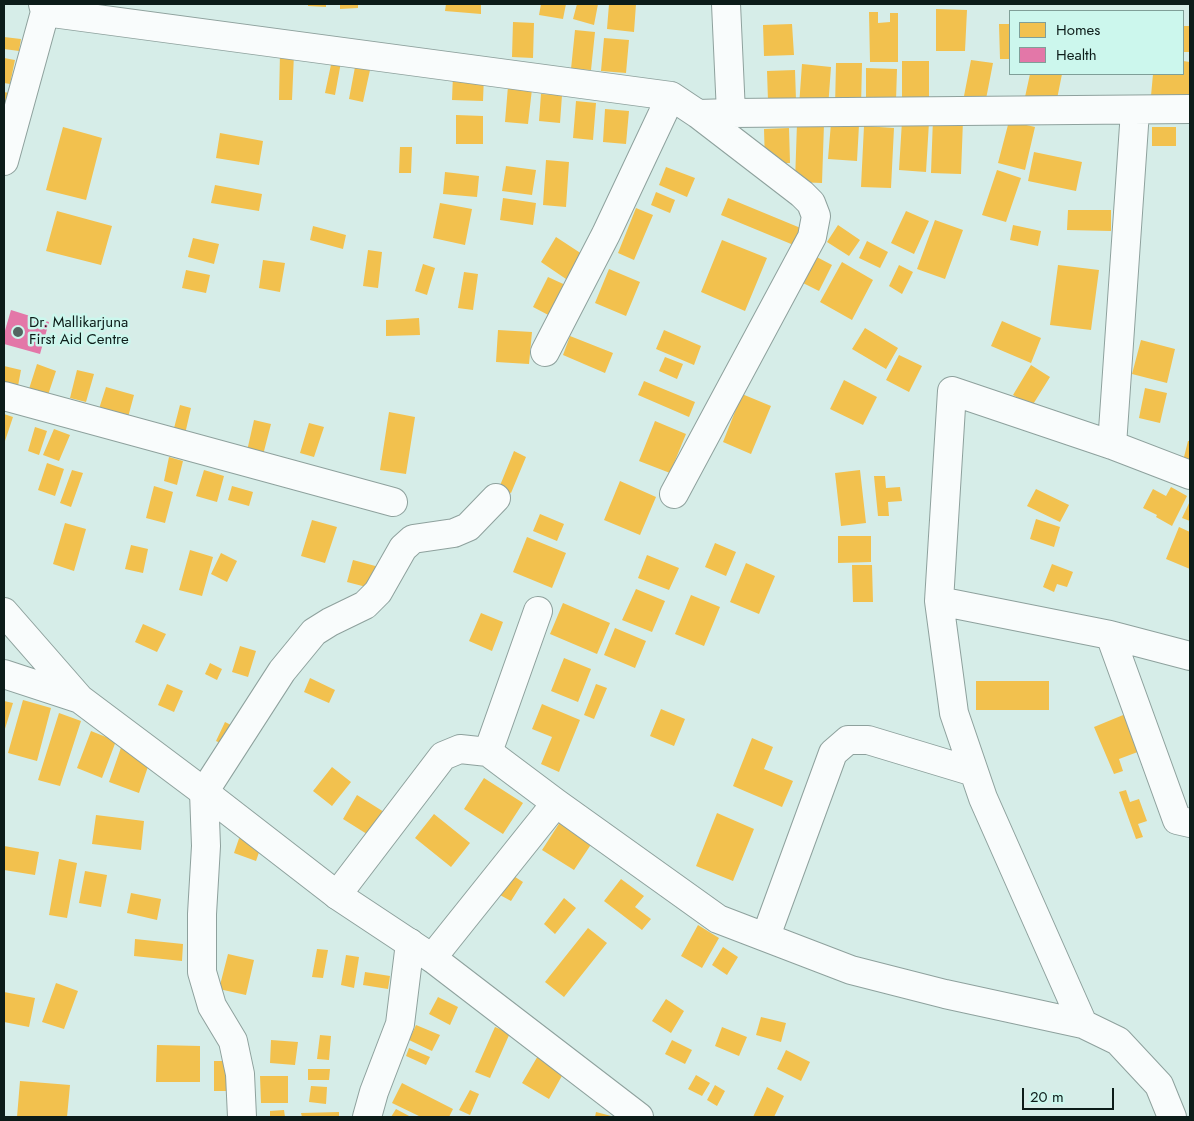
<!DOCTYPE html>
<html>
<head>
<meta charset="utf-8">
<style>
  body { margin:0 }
  #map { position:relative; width:1194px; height:1121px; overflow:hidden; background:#d6ede8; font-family:Jost,sans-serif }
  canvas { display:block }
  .frame { position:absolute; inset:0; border:5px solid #0c1c19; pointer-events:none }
  .legend { position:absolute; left:1009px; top:10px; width:175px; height:65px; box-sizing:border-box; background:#ccf7ed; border:1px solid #7f9f98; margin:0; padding:6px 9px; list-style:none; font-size:15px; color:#0c1c19 }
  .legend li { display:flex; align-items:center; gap:10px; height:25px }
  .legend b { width:25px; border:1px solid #7f9f98 }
  .scale { position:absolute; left:1022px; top:1088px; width:92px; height:22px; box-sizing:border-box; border:2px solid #0c1c19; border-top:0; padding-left:6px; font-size:15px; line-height:18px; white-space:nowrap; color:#0c1c19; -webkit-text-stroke:4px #ccf7ed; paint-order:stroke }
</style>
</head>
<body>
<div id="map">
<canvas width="1194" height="1121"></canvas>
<div class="frame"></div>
<ul class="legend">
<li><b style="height:14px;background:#f2c14e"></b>Homes</li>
<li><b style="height:14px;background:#e377a8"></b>Health</li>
</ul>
<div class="scale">20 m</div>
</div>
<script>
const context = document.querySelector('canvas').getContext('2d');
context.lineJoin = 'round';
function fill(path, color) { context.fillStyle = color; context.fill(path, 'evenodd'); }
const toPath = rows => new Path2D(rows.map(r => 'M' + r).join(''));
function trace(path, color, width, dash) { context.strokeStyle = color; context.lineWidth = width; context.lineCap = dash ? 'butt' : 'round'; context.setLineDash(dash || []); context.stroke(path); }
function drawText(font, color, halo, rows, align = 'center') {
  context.font = font + ' Jost,sans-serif'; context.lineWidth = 5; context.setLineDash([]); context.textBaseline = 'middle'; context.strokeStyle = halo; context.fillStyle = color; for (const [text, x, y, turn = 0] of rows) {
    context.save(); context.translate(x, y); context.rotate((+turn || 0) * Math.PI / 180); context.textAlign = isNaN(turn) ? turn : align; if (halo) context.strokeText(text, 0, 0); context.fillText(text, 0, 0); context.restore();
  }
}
const homes = toPath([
  [308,4,326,4,326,7,308,6],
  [340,4,358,4,358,8,340,9],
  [446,4,481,4,481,14,445,11],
  [541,4,566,4,563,19,539,15],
  [577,4,598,4,594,25,573,19],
  [609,4,636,4,634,32,607,29],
  [936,9,967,10,965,51,936,51],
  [869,12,878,12,878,23,890,22,890,13,898,13,898,62,870,62],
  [513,22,534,23,533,58,512,57],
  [792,24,794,55,764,56,763,25],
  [999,24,1010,24,1010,59,1000,59],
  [1183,26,1190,26,1190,52,1183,52],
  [575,30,595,32,591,70,571,69],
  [4,37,21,39,19,51,4,49],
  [604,38,629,40,626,73,601,71],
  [280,53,294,54,292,100,279,100],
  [4,58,15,60,10,84,4,83],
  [332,60,341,62,335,95,325,93],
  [971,60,993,63,986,99,964,96],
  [902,61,929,61,929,100,902,100],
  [1183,61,1190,62,1190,99,1151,96,1153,74,1183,74],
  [836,63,862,63,861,108,835,107],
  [802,64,831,67,828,108,799,106],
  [355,67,370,70,363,102,349,99],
  [866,68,897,69,896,101,866,101],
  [795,70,796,100,768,101,767,71],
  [1030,74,1062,74,1056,104,1025,97],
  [453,75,484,75,483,101,452,100],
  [508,86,532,89,528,124,505,122],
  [4,92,9,93,4,121],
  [541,94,562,95,560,123,539,121],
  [576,101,596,103,593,140,573,138],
  [605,109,629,111,626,144,603,142],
  [456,115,483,116,483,144,456,144],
  [933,118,963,120,961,174,931,173],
  [902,121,929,122,926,172,899,170],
  [1009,121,1035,127,1025,170,998,163],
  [797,123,824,124,822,183,795,182],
  [831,123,859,125,857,161,828,159],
  [864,126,894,128,891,188,861,187],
  [63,127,102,138,86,200,46,190],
  [1152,127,1176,127,1176,146,1152,146],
  [789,128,790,163,765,164,764,129],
  [220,133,263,141,259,165,216,158],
  [400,147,412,147,411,173,399,173],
  [1034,152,1082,162,1076,191,1028,181],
  [546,160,569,162,566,207,543,205],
  [506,166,536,170,532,195,502,191],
  [666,167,695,178,687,197,659,185],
  [997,170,1021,178,1006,222,982,215],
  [445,172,479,176,477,197,443,194],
  [215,185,262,194,259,211,211,203],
  [656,192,675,200,670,213,651,205],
  [503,198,536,203,533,225,500,220],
  [728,198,803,229,796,246,721,215],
  [440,203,472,209,465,245,433,238],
  [636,208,653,215,634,260,618,253],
  [1068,210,1111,210,1111,231,1067,230],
  [57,211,112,226,101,265,46,251],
  [906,211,929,221,914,254,891,243],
  [935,220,963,230,945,279,917,269],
  [838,225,860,240,849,256,827,242],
  [1013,225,1041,231,1038,246,1010,240],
  [313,226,346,235,343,249,310,240],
  [556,237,582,254,566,279,541,262],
  [193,238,219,244,214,264,188,257],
  [722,240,767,258,745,311,701,292],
  [867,241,888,252,880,268,859,258],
  [368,250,382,252,378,288,363,286],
  [811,254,832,265,819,291,797,280],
  [263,260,285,263,280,292,259,288],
  [842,262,873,280,852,320,820,302],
  [423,264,435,268,427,295,415,291],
  [899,265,913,272,902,294,889,286],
  [1058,265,1099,270,1091,330,1050,325],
  [609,269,640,282,626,316,595,303],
  [186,270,210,275,206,293,182,288],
  [464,272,478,274,473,310,458,308],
  [548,277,572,288,556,319,533,307],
  [419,318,420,335,386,336,386,320],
  [1002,321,1041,338,1031,363,991,346],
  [865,328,898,348,886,369,852,349],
  [498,330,532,332,529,364,496,362],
  [664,330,701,346,694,365,656,349],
  [570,336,613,353,605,373,563,355],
  [1141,340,1175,349,1167,383,1132,374],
  [899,355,922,366,909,392,886,380],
  [665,357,683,364,677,379,659,371],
  [37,364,56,371,48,395,29,389],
  [1031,365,1050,377,1032,406,1013,395],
  [4,366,21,370,18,386,4,383],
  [77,370,94,374,86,402,70,398],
  [844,380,877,397,863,425,830,409],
  [644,381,695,402,689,417,638,395],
  [106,387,134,395,127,421,98,412],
  [1145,388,1167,393,1160,423,1139,418],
  [742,394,771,406,751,454,723,442],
  [180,405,191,408,185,434,173,432],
  [389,412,415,417,406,474,380,470],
  [4,414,13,417,4,444],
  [254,420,271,424,263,455,247,451],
  [655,421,686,434,670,473,639,461],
  [309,423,324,427,314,457,300,453],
  [35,427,47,431,39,455,28,451],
  [54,429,70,435,59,461,43,455],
  [1188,441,1190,441,1190,467,1182,465],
  [514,451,526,457,511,493,499,488],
  [169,457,183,461,177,485,164,481],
  [47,463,64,469,55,496,38,490],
  [72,470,83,473,71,507,60,503],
  [204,470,224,476,217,502,196,496],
  [860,470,866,523,841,526,835,473],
  [874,476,885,476,886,488,900,487,902,501,888,502,889,516,878,516],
  [620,481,656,497,640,535,604,520],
  [154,486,173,492,165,523,146,518],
  [232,486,253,492,249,506,228,500],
  [1171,487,1187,496,1172,526,1156,517,1157,515,1143,508,1153,489,1166,496],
  [1036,489,1069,505,1060,522,1027,506],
  [1190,501,1190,521,1182,518],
  [540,514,564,524,557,541,533,531],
  [1036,519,1060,527,1054,547,1030,539],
  [312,520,337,527,325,563,301,556],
  [65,523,86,529,74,571,53,564],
  [1179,527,1190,532,1190,569,1166,559],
  [838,536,871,536,871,562,838,563],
  [527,537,566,553,552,588,513,572],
  [715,543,736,552,726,576,705,567],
  [131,545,148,549,143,573,125,569],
  [190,550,213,557,202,596,179,590],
  [221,553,237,561,227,582,211,574],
  [647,555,679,568,669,590,638,578],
  [353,560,379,567,374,589,347,582],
  [746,563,775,576,759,614,730,602],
  [1052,564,1073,572,1067,587,1057,584,1054,592,1043,587],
  [852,565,872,565,873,602,853,602],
  [636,589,665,601,652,632,622,620],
  [691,595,720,607,704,646,675,634],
  [563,603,610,623,597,654,550,634],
  [481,613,503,622,492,651,469,641],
  [143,624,166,634,157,652,135,642],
  [615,628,646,641,635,668,604,655],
  [240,646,256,651,248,677,232,672],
  [564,658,591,669,578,702,551,691],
  [210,663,222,669,217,680,205,674],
  [310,678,335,690,329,703,304,692],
  [976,681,1049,681,1049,710,976,710],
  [167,684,183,691,174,712,158,705],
  [596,684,607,688,594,719,584,715],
  [23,700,51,708,37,761,8,753],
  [4,701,13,703,4,732],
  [542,704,580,720,559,772,541,764,552,737,532,729],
  [661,709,685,719,674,746,650,736],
  [59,713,81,721,60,786,38,780],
  [1128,713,1143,750,1119,759,1123,771,1114,774,1094,727],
  [225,722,245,732,235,750,216,741],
  [91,731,116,741,102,778,77,768],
  [752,738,773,747,764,769,793,781,782,807,733,786],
  [124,739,154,749,139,793,109,782],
  [332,767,351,782,332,806,313,791],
  [484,778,523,803,503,834,464,809],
  [1126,790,1130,802,1139,799,1147,821,1138,824,1143,837,1136,839,1119,792],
  [357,795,392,817,378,841,343,819],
  [717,813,754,829,733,881,696,866],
  [434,814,470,843,451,867,415,838],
  [96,815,144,821,141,850,92,844],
  [564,816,596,837,574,870,542,850],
  [245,821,267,829,256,861,234,853],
  [4,846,39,852,35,875,4,870],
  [59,859,77,863,67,918,49,915],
  [85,871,107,875,101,907,79,903],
  [512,875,523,882,511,901,500,895],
  [621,879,644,896,635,907,651,919,642,930,604,901],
  [131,893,161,899,157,920,127,913],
  [564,898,576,908,555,934,544,924],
  [698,925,719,938,702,968,681,956],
  [588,928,607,943,564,997,545,982],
  [135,939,183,944,182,961,134,956],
  [723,947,738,957,727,975,712,965],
  [317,949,328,950,323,978,312,977],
  [228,954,254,960,246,995,219,989],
  [346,955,359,957,354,988,341,985],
  [365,972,390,976,388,989,363,985],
  [56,983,78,991,64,1029,42,1022],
  [4,992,35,998,29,1027,4,1022],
  [438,997,458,1007,450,1025,429,1014],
  [666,999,684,1011,671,1033,652,1021],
  [761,1017,786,1023,781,1042,756,1035],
  [416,1025,440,1035,432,1051,409,1040],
  [495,1027,510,1033,490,1078,475,1072],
  [722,1027,747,1037,739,1056,715,1046],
  [320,1035,331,1036,329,1060,317,1059],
  [271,1040,298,1042,295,1065,270,1063],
  [672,1040,692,1050,685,1064,665,1054],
  [157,1045,200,1046,200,1082,156,1082],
  [409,1048,430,1057,426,1065,406,1056],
  [542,1049,568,1065,549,1099,522,1083],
  [786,1050,810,1062,801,1081,777,1069],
  [214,1061,226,1061,227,1091,214,1091],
  [308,1069,330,1069,329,1080,308,1080],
  [696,1075,710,1083,702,1096,688,1089],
  [260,1076,288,1076,288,1103,261,1103],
  [20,1081,70,1085,67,1117,17,1117],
  [402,1083,453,1109,449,1117,421,1117,392,1103],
  [715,1085,725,1091,717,1106,707,1100],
  [311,1086,327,1087,326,1104,309,1102],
  [767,1087,784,1096,774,1117,753,1117],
  [470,1090,479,1094,470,1115,459,1110],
  [396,1109,411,1117,391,1117],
  [284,1110,285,1117,270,1117,270,1111],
  [339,1112,339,1117,302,1117,301,1113],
  [596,1112,615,1117,595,1117]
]);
const health = toPath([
  [11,310,49,322,40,354,4,344,4,334]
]);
const street = toPath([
  [45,12,671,96,698,114,731,113,726,4],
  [731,113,1190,109],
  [4,161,45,12,43,4],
  [545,352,606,234,671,96],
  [4,396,393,502],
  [1112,445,1135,111],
  [674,494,812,237,816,216,811,203,802,194,698,114],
  [939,601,1110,635,1177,820,1190,823],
  [1110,635,1190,656],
  [488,752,538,611],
  [337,895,443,756,460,749,488,752,556,803,718,919,851,970,945,994,1083,1024],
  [766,936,833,753,848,740,868,740,974,772],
  [432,958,556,803],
  [242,1117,240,1074,233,1041,212,1006,202,972,202,914,206,846,204,792,282,671,314,632,330,622,365,605,378,592,403,548,413,539,454,533,468,527,496,498],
  [367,1117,374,1092,400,1024,410,943],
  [1172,1117,1159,1085,1118,1041,1083,1024,983,798,954,713,939,601,952,391,1112,445,1190,475]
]);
const secondary = toPath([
  [4,612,80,699,204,792,337,895,432,958,639,1117],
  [4,674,80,699]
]);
const markers = [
  [18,332,6,"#536561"]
];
const poiNames = [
  ["Dr. Mallikarjuna",29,323],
  ["First Aid Centre",29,340]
];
fill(homes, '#f2c14e');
fill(health, '#e377a8');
trace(street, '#8ea19d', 30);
trace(secondary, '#8ea19d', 30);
trace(street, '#f9fcfc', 28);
trace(secondary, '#f9fcfc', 28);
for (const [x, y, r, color] of markers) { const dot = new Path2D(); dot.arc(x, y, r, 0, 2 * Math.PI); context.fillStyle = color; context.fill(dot); trace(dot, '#ccf7ed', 2); }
drawText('15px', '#0c1c19', '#ccf7ed', poiNames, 'left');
</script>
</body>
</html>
